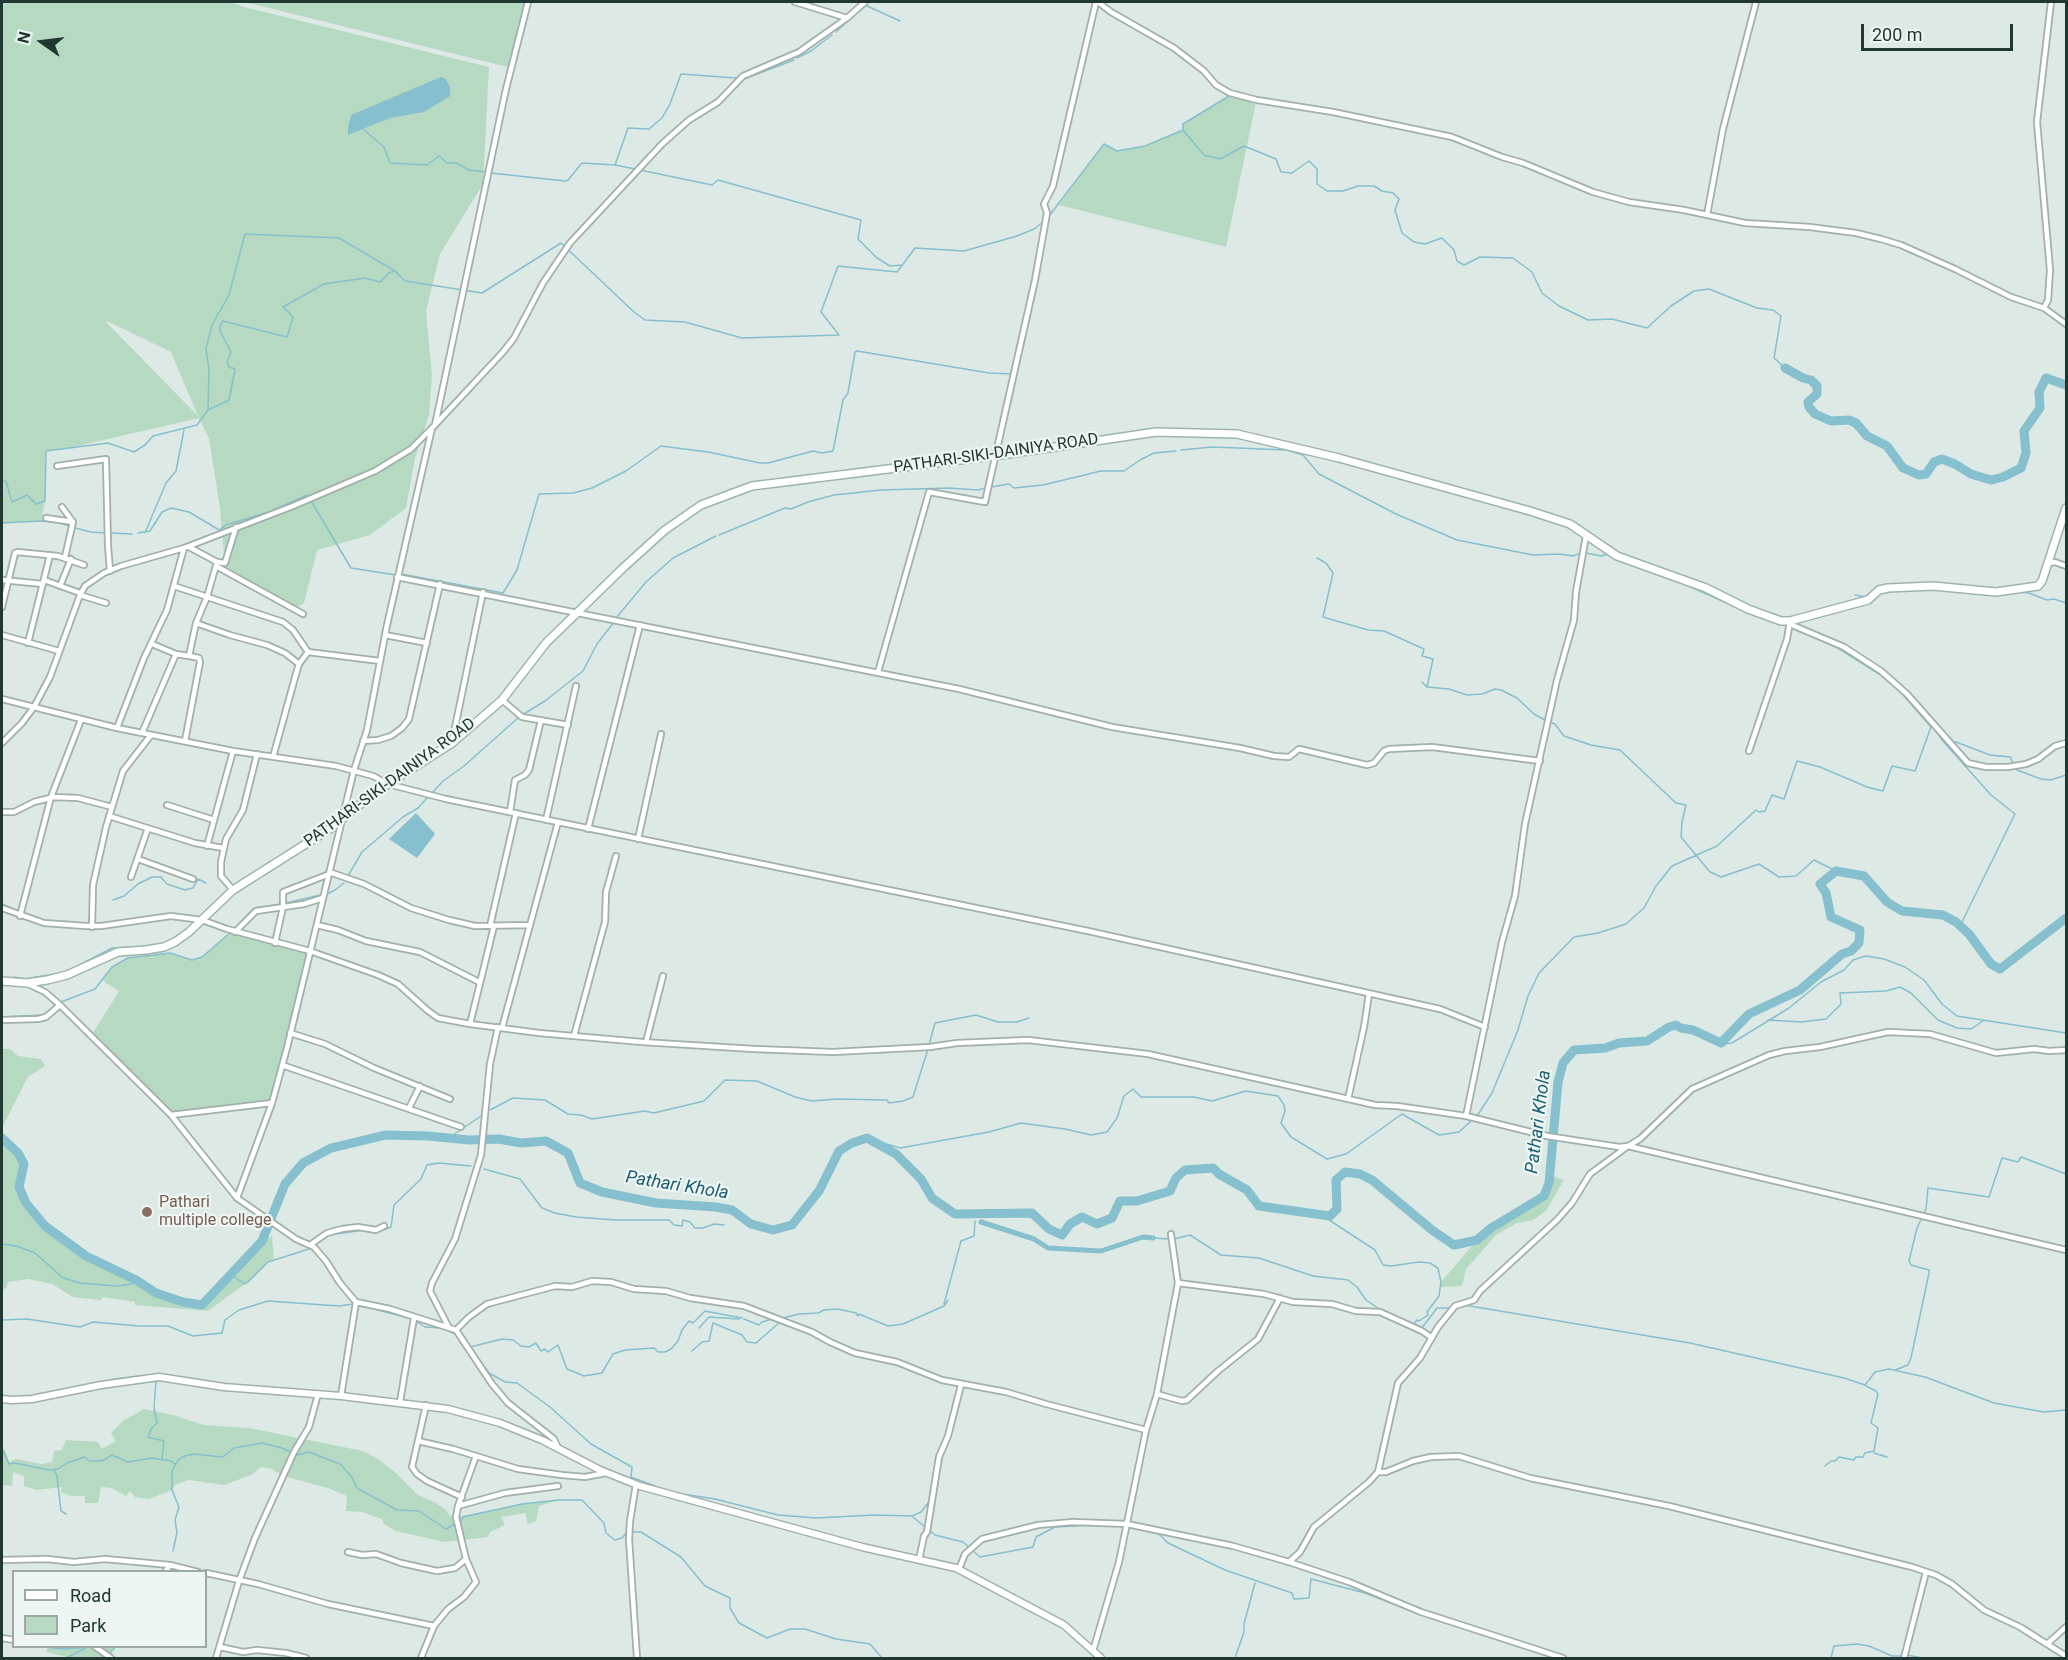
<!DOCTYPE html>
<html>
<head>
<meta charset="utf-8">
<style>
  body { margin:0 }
  #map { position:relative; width:2068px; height:1660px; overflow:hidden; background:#dde9e4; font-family:Roboto,sans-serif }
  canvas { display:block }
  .frame { position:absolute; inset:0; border:3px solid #203732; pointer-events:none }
  .legend { position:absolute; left:12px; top:1570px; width:195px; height:78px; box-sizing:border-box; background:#edf6f2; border:2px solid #9baaa5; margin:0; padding:8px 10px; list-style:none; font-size:18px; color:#203732 }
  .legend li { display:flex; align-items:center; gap:12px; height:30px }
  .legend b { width:30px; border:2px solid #9baaa5 }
  .north { position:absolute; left:12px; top:12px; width:60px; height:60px; -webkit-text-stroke:4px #edf6f2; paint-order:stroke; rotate:284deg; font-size:16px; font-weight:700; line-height:24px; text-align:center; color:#203732 }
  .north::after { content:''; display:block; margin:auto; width:21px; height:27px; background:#203732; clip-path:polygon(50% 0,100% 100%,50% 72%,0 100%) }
  .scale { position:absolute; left:1861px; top:24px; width:152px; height:27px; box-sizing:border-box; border:3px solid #203732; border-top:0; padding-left:8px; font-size:18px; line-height:21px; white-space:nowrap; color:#203732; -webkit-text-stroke:4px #edf6f2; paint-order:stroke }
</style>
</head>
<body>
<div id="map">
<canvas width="2068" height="1660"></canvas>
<div class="frame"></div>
<ul class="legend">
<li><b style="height:8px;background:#fff"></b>Road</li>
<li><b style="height:16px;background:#b6dac1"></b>Park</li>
</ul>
<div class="north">N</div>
<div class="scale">200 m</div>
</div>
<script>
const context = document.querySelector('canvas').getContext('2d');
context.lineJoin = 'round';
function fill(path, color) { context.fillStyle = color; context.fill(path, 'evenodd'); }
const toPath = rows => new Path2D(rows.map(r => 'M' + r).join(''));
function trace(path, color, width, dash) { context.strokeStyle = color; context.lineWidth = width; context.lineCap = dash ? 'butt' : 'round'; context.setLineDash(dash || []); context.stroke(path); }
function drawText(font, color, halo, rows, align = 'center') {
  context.font = font + ' Roboto,sans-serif'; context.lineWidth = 4.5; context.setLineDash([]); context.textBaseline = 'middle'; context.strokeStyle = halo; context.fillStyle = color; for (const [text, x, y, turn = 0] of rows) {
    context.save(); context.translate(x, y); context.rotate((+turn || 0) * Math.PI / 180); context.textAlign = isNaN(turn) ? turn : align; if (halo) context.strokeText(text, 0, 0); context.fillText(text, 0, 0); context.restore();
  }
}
const green = toPath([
  [2,2,229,2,248,8,489,67,483,184,440,254,426,311,432,376,429,415,415,458,406,508,370,535,317,550,304,603,295,609,225,566,220,508,209,439,199,418,73,447,46,451,45,501,41,521,2,523],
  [107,321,171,352,198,416,106,322],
  [245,2,528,2,512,68],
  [1233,93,1257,97,1226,247,1059,205,1104,144,1117,151,1145,146,1182,130,1183,124],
  [231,932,235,932,310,951,272,1103,171,1115,91,1036,119,991,103,981,112,967,128,958,170,953,192,960,202,957],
  [2,1049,10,1049,18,1056,41,1059,45,1066,28,1077,2,1128],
  [2,1138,18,1153,24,1164,19,1187,26,1203,45,1226,86,1256,136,1280,156,1293,183,1302,202,1305,262,1241,272,1236,274,1259,268,1262,249,1281,208,1311,135,1305,135,1302,103,1297,101,1300,73,1297,52,1284,28,1279,8,1282,6,1289,2,1288],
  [1550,1175,1564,1180,1546,1211,1533,1220,1517,1223,1496,1235,1466,1269,1462,1286,1441,1287,1441,1282,1477,1240,1491,1228,1544,1196,1549,1183],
  [144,1409,173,1415,204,1425,249,1428,363,1451,378,1459,396,1473,418,1495,436,1503,446,1510,449,1515,456,1517,522,1504,559,1500,539,1506,536,1521,528,1524,525,1513,501,1517,505,1525,490,1532,488,1537,444,1542,396,1531,384,1524,382,1519,362,1512,346,1511,347,1496,328,1488,283,1476,272,1469,261,1467,251,1475,224,1485,189,1480,175,1485,172,1490,149,1499,135,1497,130,1491,126,1496,112,1488,101,1487,98,1503,85,1503,85,1496,71,1496,61,1492,62,1487,36,1490,24,1486,24,1476,13,1472,12,1486,2,1485,2,1451,5,1450,9,1462,16,1459,42,1464,52,1462,54,1451,62,1450,66,1440,98,1442,102,1449,116,1441,111,1433,123,1421],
  [48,1647,116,1647,106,1658,71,1658,46,1652]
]);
const water = toPath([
  [441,77,446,79,450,87,450,96,424,112,390,118,348,135,348,127,351,115],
  [416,813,435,834,417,858,389,839]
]);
const stream = toPath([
  [836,32,865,5,900,21],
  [797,58,811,51,832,35],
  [744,79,794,60],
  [363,129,384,147,390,163,427,165,439,156,447,163,456,163,469,170,486,172],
  [1183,129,1183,124,1229,96],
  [615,165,635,169],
  [640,170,712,185,718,180,861,220,858,239,877,258,890,266,903,265],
  [491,173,565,181,568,180,582,163,615,165,628,128,649,129,662,118,670,104,681,74,736,78],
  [1049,216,1104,144,1117,151,1145,146,1183,130,1204,155,1220,159,1244,146,1276,159,1281,172,1292,173,1309,161,1317,169,1317,184,1327,191,1343,191,1358,186,1374,186,1382,191,1393,193,1399,199,1395,210,1402,233,1414,242,1425,244,1442,238,1454,250,1457,261,1464,265,1480,257,1513,258,1532,272,1542,293,1559,306,1588,320,1612,319,1647,328,1671,306,1694,291,1709,289,1757,308,1773,310,1781,316,1774,358,1784,367],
  [208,410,229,400,235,369,229,367,227,362,231,352,220,331,220,326,223,321,287,337,293,317,283,307,324,284,365,278,380,282,389,273,395,271,405,281,482,293,561,243,634,312,645,320,685,322,742,338,839,335,821,312,838,266,897,272,915,248,964,251,1017,236,1034,229,1043,222],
  [1181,450,1212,447,1287,450,1303,455,1319,474,1396,514,1457,540,1533,555,1559,554,1573,556,1580,553],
  [2,481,6,481,12,502,27,495,36,504,45,501,46,451,108,443,134,452,145,445,153,436,197,425,208,410,209,369,206,349,212,325,229,295,245,234,339,238,395,271],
  [991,487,1009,484,1014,488,1043,485,1101,471,1124,471,1140,460,1154,453,1176,451],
  [311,501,351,568,396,575],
  [2,523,41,521,57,522,69,526],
  [75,528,91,532,106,533],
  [219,530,226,525,269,512,307,495,308,497],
  [111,533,132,534],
  [138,533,150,531,162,512,171,508,189,512,221,531],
  [145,533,166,483,176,471,184,430],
  [719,535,785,508,791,509,808,502,834,495,881,490,949,488,978,490,986,488],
  [1586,553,1601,556,1608,554],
  [1317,558,1326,563,1333,573,1323,617,1368,630,1384,631,1424,649,1422,656,1433,659,1427,687],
  [401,574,503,593,517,570,539,494,573,493,592,488,626,471,661,446,708,452,760,463,768,463,813,451,822,453,833,451,843,400,848,393,855,352,857,351,989,373,1012,374],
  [1682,583,1749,613],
  [2018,592,2029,593,2047,600,2054,599,2066,603],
  [1974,593,1993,595],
  [1878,594,1894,591],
  [1855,595,1866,597],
  [616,618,646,582,673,558,716,536],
  [1793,628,1833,645,1879,674,1897,688,1931,727],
  [1422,682,1427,687,1449,689,1467,695,1482,694,1495,689,1501,690,1517,698,1534,714,1545,720],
  [522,715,545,701,583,671,597,644,614,622],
  [1550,722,1555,724,1564,736,1591,745,1620,750,1676,803,1686,805,1682,822,1681,837,1710,872,1721,877,1759,864,1779,877,1796,876,1814,860,1836,871],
  [1952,743,1956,742,1990,755,2010,757,2017,770,2041,779,2051,780,2066,775],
  [433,792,443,781,464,766,518,718],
  [348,876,362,852,403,817,418,808,429,796],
  [327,894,335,890,344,883],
  [113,900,124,896,138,884,152,877,161,877,167,884,185,890,193,888,198,879,206,883],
  [286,903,320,895],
  [2,904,18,911],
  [234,929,254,908,282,904],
  [14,977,25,979,66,972,112,948,151,946],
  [61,1002,95,989,112,967,128,958,170,953,192,960,202,957,231,932],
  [2,1017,43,1015,57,1004],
  [1768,1020,1801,1022,1826,1019,1841,1004,1840,993,1886,991,1900,987,1911,993,1938,1020,1957,1028,1971,1029,1983,1021],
  [1722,1044,1732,1043,1789,1008,1821,982,1844,970,1853,960,1866,956,1884,959,1905,967,1924,980,1942,1004,1957,1016,2066,1033],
  [929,1045,935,1023,976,1015,998,1022,1017,1022,1029,1018],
  [490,1110,513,1098,545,1100,568,1114,581,1115,592,1119,645,1111,654,1113,704,1101,725,1080,757,1081,795,1097,812,1101,837,1099,887,1100,889,1103,903,1101,913,1097,928,1049],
  [1477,1116,1492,1093,1518,1030,1528,996,1539,973,1574,937,1598,933,1626,924,1644,908,1656,886,1672,866,1717,846,1756,810,1759,812,1765,811,1772,795,1784,799,1797,761,1820,767,1867,787,1883,791,1892,766,1915,771,1931,727,1934,728,1942,740,1991,795,2015,814,1960,926],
  [867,1138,900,1148,989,1132,1021,1123,1065,1129,1091,1135,1107,1132,1117,1118,1124,1096,1133,1089,1141,1097,1194,1097,1212,1101,1246,1091,1278,1096,1284,1105,1285,1111,1281,1123,1291,1137,1327,1159,1346,1154,1402,1114,1439,1135,1459,1132,1473,1119],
  [447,1139,481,1116],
  [484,1169,520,1179,542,1208,555,1213,576,1217,616,1220,669,1220,674,1225,682,1226,683,1220,690,1222,695,1228,703,1228,714,1224,724,1225],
  [1323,1216,1375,1250,1383,1265,1391,1266,1419,1262,1430,1263,1438,1268,1441,1282,1439,1296,1427,1312,1428,1315,1419,1321,1417,1320,1413,1325],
  [1922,1218,2066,1253],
  [1153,1238,1170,1239],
  [1174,1239,1190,1235,1221,1255,1259,1258,1313,1276,1348,1280,1357,1287,1366,1300,1381,1310],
  [318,1242,329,1235,364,1230,375,1233,391,1227,394,1205,421,1179,427,1165,439,1163,471,1166],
  [2,1244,16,1246,35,1253,63,1278,80,1283,117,1286,132,1284,136,1280],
  [230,1274,245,1284,248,1282,268,1262,309,1249],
  [944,1304,961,1241,974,1236,975,1221],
  [359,1305,412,1319],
  [1464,1305,1690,1343,1844,1378,1865,1385,1868,1381],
  [783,1318,799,1314,818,1313,824,1310,838,1309,856,1313,858,1316,859,1314,888,1326,903,1324,935,1310,944,1306,948,1300],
  [744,1319,759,1325,762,1322,772,1319],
  [2,1320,27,1319,80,1327,93,1322,139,1326,168,1326,193,1336,222,1333,225,1320,239,1310,268,1301,339,1306,353,1304],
  [416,1321,425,1327,442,1328,455,1334,457,1336],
  [699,1328,709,1317,739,1319],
  [1421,1329,1437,1308,1451,1308],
  [470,1347,502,1339,513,1340,521,1346,529,1347,536,1343,541,1351,545,1349,548,1352,558,1345,567,1369,584,1376,602,1373,613,1354,625,1350,654,1348,658,1352,665,1352,671,1349,678,1341,682,1330,689,1321,693,1323,705,1311,742,1318],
  [473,1351,489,1373,505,1382,517,1383,550,1407,591,1444,632,1467,631,1477,671,1492],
  [692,1351,702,1342,709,1341,713,1323,742,1335,747,1342,756,1343,780,1322],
  [1895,1370,1908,1365,1911,1358,1929,1273,1929,1270,1911,1265,1909,1261,1917,1228,1926,1209,1928,1188,1989,1197,2002,1158,2018,1162,2021,1157,2066,1174],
  [163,1375,191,1378],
  [114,1379,158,1374],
  [1869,1380,1875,1372,1889,1369,1925,1377,1994,1403,2044,1412,2066,1410],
  [156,1381,154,1408,157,1423,151,1429,148,1437,164,1441,162,1459],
  [2,1448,9,1464,15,1463,49,1470,58,1469,67,1463,84,1457,90,1461,102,1461,112,1455,128,1462,152,1458,171,1461,175,1464],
  [1874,1453,1887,1457],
  [1825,1466,1831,1461,1835,1461,1839,1457,1854,1460,1856,1457,1863,1457,1865,1453,1874,1451,1878,1428,1871,1423,1878,1394,1876,1391,1866,1386],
  [54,1470,57,1476,61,1511,66,1514],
  [676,1493,715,1499,778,1515,816,1518,874,1515,912,1516,921,1512,931,1499],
  [935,1497,941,1456],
  [913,1517,925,1527],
  [460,1522,463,1517,522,1504,559,1500,582,1500,604,1523,606,1533,615,1540,622,1538,627,1532],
  [1129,1527,1159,1534,1168,1543,1225,1570,1292,1593,1294,1599,1309,1598,1311,1579,1365,1593,1396,1605],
  [929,1530,935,1535,963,1542,980,1557,1033,1547,1036,1537,1055,1527,1090,1525],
  [631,1532,641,1532,681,1557,705,1586,730,1598,730,1608,739,1623,767,1638,790,1629,805,1629,836,1639,870,1644,882,1658],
  [173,1551,177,1533,175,1520,179,1507,172,1490,172,1471,178,1460,185,1456,194,1454,223,1457,234,1448,262,1443,282,1448,297,1455,309,1452,340,1464,352,1477,357,1488,397,1510,419,1511,446,1529,455,1524],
  [2,1640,14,1643],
  [36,1646,64,1649,90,1647],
  [1907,1655,1923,1658],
  [66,1658,86,1648],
  [106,1658,116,1646],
  [1235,1658,1244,1632,1244,1624,1255,1583],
  [1831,1658,1834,1646,1857,1644,1869,1646,1892,1656,1902,1656]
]);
const canal = toPath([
  [981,1222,1034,1239,1048,1248,1101,1251,1143,1237,1153,1238]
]);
const river = toPath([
  [1785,368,1803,378,1811,380,1817,386,1817,394,1808,402,1809,407,1815,414,1831,421,1849,420,1856,423,1867,436,1887,446,1903,468,1919,475,1926,474,1934,462,1942,459,1955,464,1971,474,1991,480,2003,477,2021,468,2026,453,2024,431,2040,408,2039,392,2046,378,2066,385],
  [2,1138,18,1153,24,1164,19,1187,26,1203,45,1226,86,1256,136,1280,156,1293,183,1302,202,1305,262,1241,285,1184,303,1163,331,1148,385,1135,428,1136,469,1140,499,1139,521,1143,546,1141,568,1153,580,1183,602,1192,656,1203,716,1207,732,1210,751,1224,773,1230,792,1225,819,1191,839,1151,852,1143,867,1138,896,1154,921,1179,932,1198,955,1214,1032,1213,1049,1229,1062,1235,1070,1224,1082,1217,1097,1224,1112,1218,1120,1201,1137,1201,1170,1191,1176,1178,1185,1170,1213,1168,1219,1174,1247,1190,1259,1206,1330,1216,1337,1209,1336,1180,1345,1172,1360,1174,1372,1180,1432,1230,1454,1245,1477,1240,1491,1228,1544,1196,1549,1183,1558,1082,1563,1063,1574,1050,1605,1048,1619,1043,1647,1041,1669,1027,1676,1025,1681,1028,1693,1030,1721,1043,1749,1014,1800,990,1842,954,1851,951,1859,943,1860,930,1831,917,1826,893,1820,884,1836,871,1864,876,1887,902,1902,911,1943,915,1956,922,1969,934,1991,964,2000,969,2066,918]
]);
const minor = toPath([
  [795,2,847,18],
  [1098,2,1111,12,1174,48,1204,71,1216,85,1230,93,1257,100,1333,112,1452,137,1502,157,1523,163,1593,192,1629,202,1684,210,1745,223,1810,227,1856,233,1881,239,1901,245,1955,269,2011,297,2044,308,2066,324],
  [1707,215,1723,129,1756,2],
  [2044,308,2048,300,2050,270,2037,122,2051,2],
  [435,425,506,89,528,2],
  [57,466,106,459,108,546,110,571],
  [62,507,73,522,65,557],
  [46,518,73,522],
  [189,547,217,562,225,563,236,527],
  [2049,563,2055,562,2066,566],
  [216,566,303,614],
  [397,577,959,689,1112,727,1240,748,1274,756,1289,757,1299,749,1367,765,1374,763,1384,751,1389,749,1432,747,1540,761],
  [2,580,43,584],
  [44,580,80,593],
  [60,586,71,559],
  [174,586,283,622,293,630,308,652,299,664,296,674,273,757],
  [80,595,106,603],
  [2,607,15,553,17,552,58,556,84,565],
  [196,623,230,635,267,645,285,653,299,664],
  [2,635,59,651],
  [385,635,427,643],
  [28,643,50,555],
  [152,644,176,654],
  [308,652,380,661],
  [189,656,196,623,207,597,217,562],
  [878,672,929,492,985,502,1035,280,1047,213,1044,204,1053,186,1096,2],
  [2,699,117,728,233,751,336,766,373,776,388,784,446,799,1088,931,1440,1009,1485,1027],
  [502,700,522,717,568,725],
  [117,728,144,658,167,610,184,548],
  [142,733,176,654,189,656,199,658,200,662,185,741],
  [363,741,378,740,391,736,402,728,409,719,440,584],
  [452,742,483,592],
  [2,743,22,723,34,707,50,677,80,595,85,586,104,573,121,566,184,548,293,506,375,471,411,449,435,425,503,352,514,338,543,283,570,243,662,144,689,120,718,102,743,76,799,52,847,18,865,2],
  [1749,751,1787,639,1790,621,1792,625,1844,647,1881,671,1907,694,1968,763,1986,767,2008,767,2026,764,2038,759,2055,746,2066,743],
  [167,805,214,820],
  [2,812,14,812,34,802,54,797,78,798,112,807],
  [510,812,515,780,525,775,529,770,541,720],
  [109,816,195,843,223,848],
  [546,820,576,686],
  [588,829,640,625],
  [638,839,661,734],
  [207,846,233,751],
  [138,859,193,879],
  [131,877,148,828],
  [233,890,221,876,221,862,226,839,243,810,257,754],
  [2,908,44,923,86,926,101,926,171,916,202,920,227,929,310,951,378,975,398,984,427,1010,438,1018,470,1024,539,1033,642,1042,754,1049,833,1052,930,1047,957,1043,1028,1040,1148,1054,1375,1105,1397,1106,1466,1116,1547,1136,1619,1147,1628,1146,1640,1139,1692,1089,1769,1055,1785,1051,1820,1047,1888,1032,1930,1034,1996,1053,2034,1049,2049,1051,2066,1050],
  [20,916,51,797,81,720],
  [317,925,338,930,366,941,420,952,479,982],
  [490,926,516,813],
  [92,927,93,885,106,827,123,771,151,735],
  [235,932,256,911,304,904,323,898],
  [275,943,283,907,283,892,332,873,364,884,411,908,449,920,475,926,529,925],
  [28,984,45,992,60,1005,171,1115,237,1198,296,1239,314,1247,326,1261,340,1283,356,1302,390,1309,456,1330,492,1384,508,1403,554,1439,558,1448],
  [2,1020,38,1019,46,1017,60,1005],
  [470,1024,494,926],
  [502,1028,558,822],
  [290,1033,325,1044,374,1068,450,1099],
  [574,1036,605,922,606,892,616,856],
  [646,1042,663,976],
  [282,1065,461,1127],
  [1348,1099,1364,1027,1369,994],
  [409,1108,420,1086],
  [171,1115,272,1103],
  [1466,1116,1502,942,1515,896,1525,824,1557,680,1574,620,1576,592,1586,536],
  [237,1198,272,1103,287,1048,354,770,367,730,387,625,432,428],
  [1171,1234,1178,1283],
  [310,1245,327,1233,342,1229,358,1227,376,1230,384,1226],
  [448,1326,430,1291,432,1283,455,1239,481,1155,490,1064,498,1027],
  [456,1330,469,1317,487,1304,555,1286,572,1287,592,1281,611,1282,634,1289,666,1291,690,1298,744,1306,812,1332,830,1342,855,1353,897,1362,942,1380,1006,1392,1046,1404,1146,1430],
  [1157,1394,1178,1283,1264,1294,1293,1302,1332,1304,1356,1311,1380,1312,1422,1331,1432,1338],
  [341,1396,356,1302],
  [400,1402,414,1318],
  [426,1405,412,1467,417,1474,427,1481,462,1497],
  [418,1441,453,1449,476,1456],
  [1378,1472,1386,1472,1413,1461,1431,1457,1459,1456,1530,1478,1669,1506,1912,1567,1936,1575,1952,1584,1984,1610,2020,1627,2066,1656],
  [636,1484,630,1521,629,1539,637,1658],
  [458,1506,505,1493,558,1486],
  [348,1552,362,1555,376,1554,401,1563,437,1571,455,1568,466,1559],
  [2,1560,47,1559,74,1562,105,1559,170,1565],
  [919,1560,924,1536,927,1532,939,1457,948,1436,961,1385],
  [1289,1562,1300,1552,1314,1527,1369,1482,1378,1472,1398,1383,1420,1358,1438,1327,1455,1306,1474,1300,1480,1291,1557,1220,1572,1203,1590,1174,1628,1146,2066,1250],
  [959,1569,965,1554,982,1539,1038,1525,1073,1522,1127,1524,1233,1546,1289,1562,1349,1582,1421,1612,1563,1658],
  [165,1572,170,1565,198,1572],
  [206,1573,258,1584,328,1604,434,1626],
  [2,1638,14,1640],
  [2047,1644,2066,1627],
  [94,1646,111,1658],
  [220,1647,243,1652,257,1650,286,1653,306,1658],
  [1093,1651,1119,1562,1146,1430,1157,1394,1182,1401,1187,1400,1218,1371,1258,1339,1280,1298],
  [216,1658,239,1581,255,1538,294,1452,309,1427,318,1394],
  [421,1658,434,1626,448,1609,464,1597,476,1582,466,1559,456,1517,458,1506,476,1456,518,1469,562,1475,585,1477,606,1473],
  [1904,1658,1926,1572]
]);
const tertiary = toPath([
  [2,1399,12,1400,32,1399,101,1385,159,1377,224,1387,341,1396,448,1409,500,1423,542,1440,600,1470,640,1486,862,1547,956,1568,1064,1625,1101,1658]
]);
const secondary = toPath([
  [2,981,27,983,47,980,67,975,118,952,146,950,164,947,175,942,189,932,233,890,331,828,374,793,452,743,502,700,546,643,623,568,665,530,701,505,752,486,1008,454,1156,432,1237,434,1339,458,1530,511,1570,524,1617,556,1706,588,1748,609,1781,621,1790,621,1868,600,1879,590,1888,588,1933,586,1996,592,2038,586,2042,581,2066,508]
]);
const markers = [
  [147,1212,6,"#8d6e63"]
];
const streetNames = [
  ["PATHARI-SIKI-DAINIYA ROAD",996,454,-8],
  ["PATHARI-SIKI-DAINIYA ROAD",390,783,-36]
];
const educationNames = [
  ["Pathari",159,1203],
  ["multiple college",159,1221]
];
const waterNames = [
  ["Pathari Khola",1539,1122,-83],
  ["Pathari Khola",677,1186,9]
];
fill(green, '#b6dac1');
fill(water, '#86bfcd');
trace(stream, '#86bfcd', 1.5);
trace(canal, '#86bfcd', 5);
trace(river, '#86bfcd', 9);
trace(minor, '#a1b0ab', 8);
trace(tertiary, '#a1b0ab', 9);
trace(secondary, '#9db4ad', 10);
trace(minor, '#fff', 4.5);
trace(tertiary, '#fff', 6);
trace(secondary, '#fff', 7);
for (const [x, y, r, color] of markers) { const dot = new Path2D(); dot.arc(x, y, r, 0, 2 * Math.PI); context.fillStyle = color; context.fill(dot); trace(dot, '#edf6f2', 2); }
drawText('16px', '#203732', '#edf6f2', streetNames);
drawText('16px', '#785e54', '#edf6f2', educationNames, 'left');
drawText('italic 18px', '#1c5f71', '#edf6f2', waterNames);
</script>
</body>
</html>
